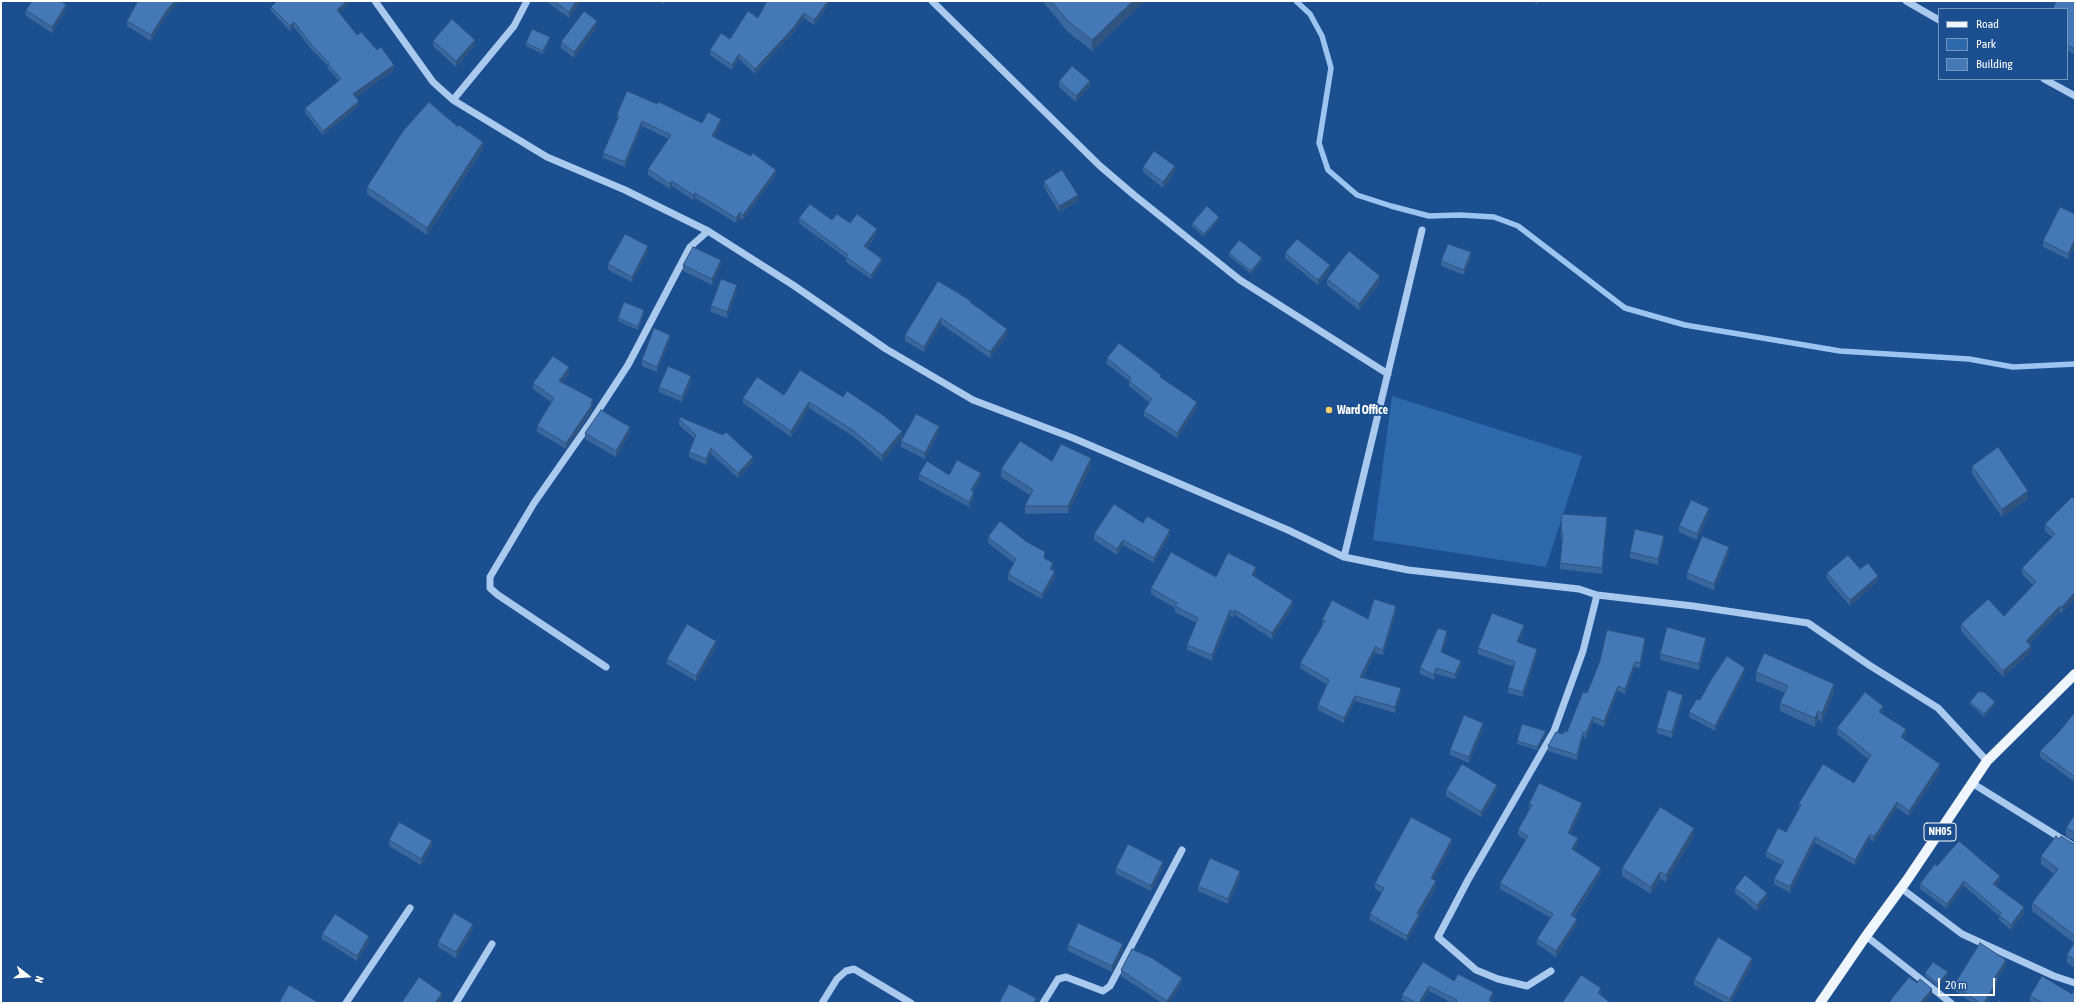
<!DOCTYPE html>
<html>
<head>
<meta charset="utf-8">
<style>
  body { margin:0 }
  #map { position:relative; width:2076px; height:1004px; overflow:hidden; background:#1b4f8f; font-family:"Asap Condensed",sans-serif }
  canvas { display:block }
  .frame { position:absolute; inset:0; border:2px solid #fff; pointer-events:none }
  .legend { position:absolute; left:1938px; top:8px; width:130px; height:72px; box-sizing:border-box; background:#1b4f8f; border:1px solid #7695bc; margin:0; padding:5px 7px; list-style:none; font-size:12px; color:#fff }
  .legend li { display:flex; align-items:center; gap:8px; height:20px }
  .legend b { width:20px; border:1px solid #7695bc }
  .north { position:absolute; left:8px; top:956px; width:40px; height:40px; -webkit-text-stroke:3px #1b4f8f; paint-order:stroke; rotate:107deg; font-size:11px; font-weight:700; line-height:16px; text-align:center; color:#fff }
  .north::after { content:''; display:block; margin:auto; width:14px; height:18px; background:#fff; clip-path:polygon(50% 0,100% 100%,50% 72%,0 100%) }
  .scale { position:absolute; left:1938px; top:978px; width:57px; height:18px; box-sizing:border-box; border:2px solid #fff; border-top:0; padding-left:5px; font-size:12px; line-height:14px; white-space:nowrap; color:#fff; -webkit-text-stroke:3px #1b4f8f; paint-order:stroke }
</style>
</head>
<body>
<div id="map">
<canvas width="2076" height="1004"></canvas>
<div class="frame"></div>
<ul class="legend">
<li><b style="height:5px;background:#f0f6ff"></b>Road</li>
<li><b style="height:11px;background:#2e69ad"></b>Park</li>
<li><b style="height:11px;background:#4478b7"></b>Building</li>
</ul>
<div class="north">N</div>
<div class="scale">20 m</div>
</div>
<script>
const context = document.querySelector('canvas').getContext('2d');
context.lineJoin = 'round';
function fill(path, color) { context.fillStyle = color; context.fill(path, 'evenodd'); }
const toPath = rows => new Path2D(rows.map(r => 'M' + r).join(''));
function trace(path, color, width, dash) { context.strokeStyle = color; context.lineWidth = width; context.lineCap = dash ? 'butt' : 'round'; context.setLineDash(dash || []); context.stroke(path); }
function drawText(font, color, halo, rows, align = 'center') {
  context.font = font + ' "Asap Condensed",sans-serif'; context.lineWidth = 4; context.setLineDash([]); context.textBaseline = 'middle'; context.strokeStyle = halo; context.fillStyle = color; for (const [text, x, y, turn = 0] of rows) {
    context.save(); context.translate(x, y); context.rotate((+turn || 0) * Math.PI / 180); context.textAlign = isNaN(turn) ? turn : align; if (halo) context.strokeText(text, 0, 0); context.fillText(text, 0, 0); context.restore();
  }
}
const green = toPath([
  [1392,396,1582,456,1546,567,1373,540]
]);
const stream = toPath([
  [1296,1,1310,14,1322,36,1331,68,1319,143,1328,170,1357,195,1391,206,1429,216,1460,215,1494,217,1518,226,1625,308,1685,325,1840,351,1969,359,2013,367,2075,364]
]);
const minor = toPath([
  [375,1,433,82,453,100,547,157,625,190,708,231,793,285,886,349,973,400,1073,438,1288,530,1344,557,1408,570,1579,589,1597,595,1693,606,1808,623,1869,665,1938,708,1987,761],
  [932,1,1100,166,1134,195,1240,280,1388,374],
  [1906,1,1939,20],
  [2044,79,2075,96],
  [453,100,514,26,527,1],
  [1344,557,1422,230],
  [606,667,498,595,490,588,490,577,534,503,592,420,628,365,690,247,708,231],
  [1972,783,2075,847],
  [1901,888,1962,934,2054,976,2075,983],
  [1866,936,1951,1003],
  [1551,971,1527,986,1498,979,1476,970,1438,937,1468,880,1554,731,1583,651,1597,595],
  [346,1003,410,908],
  [456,1003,492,944],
  [822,1003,837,979,846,971,854,969,911,1003],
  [1043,1003,1058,979,1066,977,1103,991,1110,986,1182,850]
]);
const major = toPath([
  [1820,1003,1866,936,1907,880,1987,761,2075,674]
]);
const wall = toPath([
  [138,1,179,1,166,16,151,41,127,26,127,21],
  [348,1,348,5,339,12,357,35,394,70,356,97,359,106,323,135,305,113,305,108,339,81,328,69,328,66,311,49,294,27,290,31,271,11,271,7],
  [546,1,581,1,569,18],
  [658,1,665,1,663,4],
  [829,1,829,4,814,25,804,18,793,33,755,74,739,59,732,70,710,55,710,50,730,39,758,18],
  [1044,1,1145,1,1092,51,1068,32,1044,3],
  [1532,1,1539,1,1537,4],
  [2075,1,2075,55,2067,50,2067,9],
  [26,10,66,10,52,33,26,16],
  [597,27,574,58,561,48,561,42],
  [550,40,543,54,526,46,526,43],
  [433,41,475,45,456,67,433,46],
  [1059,81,1090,86,1076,102,1059,87],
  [617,114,702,123,721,124,714,137,776,175,743,220,740,218,736,223,695,198,693,200,672,186,670,189,648,175,648,169,669,139,642,126,625,167,603,158,603,153,617,120],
  [458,127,483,149,427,235,367,194,367,187],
  [1143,167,1175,172,1163,188,1143,172],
  [1044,181,1078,201,1059,212,1044,187],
  [2075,214,2075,245,2068,259,2043,247,2043,241],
  [799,218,832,220,850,223,877,233,867,248,882,263,871,279,846,262,846,258,799,223],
  [1219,220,1204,237,1192,226,1192,223],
  [648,251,632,282,608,270,608,264],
  [1229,253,1262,261,1251,274,1229,256],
  [1285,253,1330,270,1318,285,1285,258],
  [1471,258,1464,275,1441,266,1441,261],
  [683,265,721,266,712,285,683,271],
  [1327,279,1380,282,1359,310,1327,285],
  [737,291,727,318,711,312,711,306],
  [971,303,1007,335,990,358,941,324,924,352,905,341,905,335],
  [644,313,638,330,618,321,618,318],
  [670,340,657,372,642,366,642,360],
  [1107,358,1161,377,1197,408,1177,438,1144,416,1144,411,1150,403,1129,386,1129,381,1107,364],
  [800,370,902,437,882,461,854,437,809,408,791,437,743,403,743,398,784,395],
  [569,373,562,383,593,405,592,407,592,411,566,449,537,432,537,426,551,402,533,389,533,383],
  [691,382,682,402,659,392,659,387],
  [679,419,753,462,738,478,711,454,706,465,689,457,689,452,695,439,679,425],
  [939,432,925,459,901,447,901,441],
  [585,433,630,433,616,457,585,439],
  [1052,461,1091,466,1068,513,1025,514,1025,506,1030,495,1001,477,1001,469],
  [1972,466,2028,499,2002,517,1972,474],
  [919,474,949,475,981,478,973,492,974,497,969,507,919,480],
  [2072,497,2062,613,2060,612,2029,644,2031,652,2003,677,1961,631,1961,624,2004,616,2033,585,2022,574,2022,568,2052,537,2045,531,2045,524],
  [1709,514,1697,540,1679,532,1679,526],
  [1143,523,1170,535,1154,563,1123,545,1117,555,1094,540,1094,534],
  [1607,523,1602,574,1560,569,1560,563,1563,539,1561,539,1561,533],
  [988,537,1045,559,1053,569,1052,570,1055,577,1042,599,1008,580,1008,574,1014,563,988,543],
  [1664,541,1658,565,1630,558,1630,552],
  [1729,553,1714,590,1687,579,1687,573],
  [1860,569,1878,581,1850,606,1827,579,1827,573],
  [1256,572,1254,577,1293,606,1272,639,1235,615,1234,617,1230,616,1212,661,1187,650,1187,645,1196,623,1175,612,1175,608,1151,594,1151,588,1216,577],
  [1396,612,1383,655,1375,653,1363,677,1401,693,1395,713,1355,701,1344,723,1318,710,1318,705,1327,685,1300,668,1300,663,1322,625,1322,620,1368,619],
  [1524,630,1519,642,1537,654,1523,697,1508,693,1508,688,1514,667,1478,654,1478,648],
  [1447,637,1442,653,1461,667,1455,679,1436,674,1434,680,1420,674,1420,668],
  [1706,643,1699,670,1660,660,1660,654],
  [1645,644,1640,668,1635,667,1625,694,1618,691,1604,727,1593,722,1586,738,1583,737,1577,760,1548,751,1548,746,1567,732,1587,693],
  [716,647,696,681,667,664,667,659],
  [1756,672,1834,692,1822,722,1818,719,1815,727,1780,711,1780,703,1785,693,1756,681],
  [1745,673,1715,731,1689,717,1689,712],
  [1683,700,1672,738,1657,733,1657,728],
  [1970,702,1995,705,1984,717,1970,704],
  [1883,712,1882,713,1906,734,1904,739,1940,770,1909,816,1897,808,1874,842,1870,839,1855,865,1815,843,1790,893,1774,884,1774,879,1782,865,1766,857,1766,852,1786,832,1799,809,1799,803,1854,783,1868,759,1837,734,1837,728],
  [2075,712,2075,782,2040,757,2040,751,2059,732],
  [1483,729,1469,763,1450,755,1450,750],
  [1546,734,1537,750,1517,744,1517,741],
  [1446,790,1497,791,1481,817,1446,796],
  [1529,804,1582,808,1570,834,1578,844,1574,851,1601,873,1574,917,1577,924,1556,957,1537,944,1537,939,1551,918,1500,889,1500,883,1526,840,1518,835,1518,830,1529,810],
  [2075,814,2075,841,2066,836,2066,828],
  [1694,836,1666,882,1660,879,1651,894,1622,876,1622,868],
  [2059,839,2075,844,2075,968,2067,963,2067,955,2074,943,2032,911,2032,903,2054,874,2041,864,2041,856],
  [389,840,432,847,421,865,389,846],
  [1452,845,1433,880,1436,887,1419,916,1419,920,1407,941,1370,920,1370,914,1382,893,1375,889,1375,883],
  [1937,866,2000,881,1996,886,2024,913,2011,930,1999,920,1999,916,1964,886,1947,909,1920,889,1920,884],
  [1116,868,1163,868,1151,891,1116,874],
  [1240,877,1228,904,1198,891,1198,886],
  [1735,888,1767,898,1757,911,1735,893],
  [473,929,456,958,438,947,438,942],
  [322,934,369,942,357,961,322,939],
  [1068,945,1123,950,1112,972,1068,951],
  [1423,962,1454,981,1493,997,1491,1001,1493,1003,1452,1003,1429,991,1422,1003,1407,1003,1402,1000,1402,995],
  [1752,964,1731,1003,1726,1003,1694,985,1694,980],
  [2006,966,1997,978,1998,984,1987,1003,1972,1003,1954,990,1954,985],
  [1121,970,1182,983,1169,1003,1162,1003,1121,976],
  [1925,973,1948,975,1938,987,1925,976],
  [2072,994,2075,1003,2030,1003,2030,996]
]);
const shadedWall = toPath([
  [175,1,179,1,166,16,151,41,151,35,166,11],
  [347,1,348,1,348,5,337,14,337,10],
  [576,1,581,1,569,18,569,12],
  [828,1,829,1,829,4,814,25,814,20],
  [1133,1,1145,1,1092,51,1092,40],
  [66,5,66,10,52,33,52,27],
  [804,13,804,18,793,33,755,74,755,69],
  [597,21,597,27,574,58,574,52],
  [294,22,294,27,290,31,290,26],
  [550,37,550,40,543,54,543,51],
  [475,40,475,45,456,67,456,61],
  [739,54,739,59,732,70,732,65],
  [394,65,394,70,353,99,353,94],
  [1090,81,1090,86,1076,102,1076,96],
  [359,101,359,106,323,135,323,131],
  [721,119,721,124,712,141,712,136],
  [642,121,642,126,625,167,625,162],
  [483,142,483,149,427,235,427,228],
  [1175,166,1175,172,1163,188,1163,182],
  [776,170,776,175,743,220,743,215],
  [672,181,672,186,670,189,670,184],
  [695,193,695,198,693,200,693,195],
  [1078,195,1078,201,1059,212,1059,206],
  [740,212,740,218,736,223,736,218],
  [1219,217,1219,220,1204,237,1204,234],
  [877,229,877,233,864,251,864,246],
  [2075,239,2075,245,2068,259,2068,254],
  [648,246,648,251,632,282,632,277],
  [1471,252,1471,258,1464,275,1464,270],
  [1262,258,1262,261,1251,274,1251,271],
  [882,259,882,263,871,279,871,275],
  [721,260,721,266,712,285,712,279],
  [1330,265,1330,270,1318,285,1318,280],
  [1380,276,1380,282,1359,310,1359,304],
  [737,285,737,291,727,318,727,312],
  [644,310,644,313,638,330,638,327],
  [941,318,941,324,924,352,924,347],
  [1007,329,1007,335,990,358,990,352],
  [670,335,670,340,657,372,657,367],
  [569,367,569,373,559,387,559,381],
  [691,376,691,382,682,402,682,397],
  [593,399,593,405,592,407,592,411,566,449,566,443,591,404],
  [809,402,809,408,791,437,791,431],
  [1197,402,1197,408,1177,438,1177,433],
  [939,426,939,432,925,459,925,453],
  [630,427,630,433,616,457,616,451],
  [902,431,902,437,882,461,882,455],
  [711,448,711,454,706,465,706,459],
  [753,457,753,462,738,478,738,473],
  [1091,458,1091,466,1068,513,1068,506],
  [981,473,981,478,971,495,971,490],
  [2028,491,2028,499,2002,517,2002,509],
  [974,492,974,497,969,507,969,502],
  [1709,508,1709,514,1697,540,1697,534],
  [1607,517,1607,523,1602,574,1602,568],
  [1170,530,1170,535,1154,563,1154,558],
  [1664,536,1664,541,1658,565,1658,559],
  [1123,540,1123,545,1117,555,1117,549],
  [1729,547,1729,553,1714,590,1714,584],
  [1053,563,1053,569,1050,574,1050,569],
  [1256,567,1256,572,1252,581,1252,575],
  [1055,571,1055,577,1042,599,1042,594],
  [1878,576,1878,581,1850,606,1850,600],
  [2075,592,2075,599,2062,613,2062,607],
  [1293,601,1293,606,1272,639,1272,633],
  [1396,606,1396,612,1383,655,1383,650],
  [2060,606,2060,612,2026,647,2026,641],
  [1230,610,1230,616,1212,661,1212,655],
  [1235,610,1235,615,1234,617,1234,612],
  [1524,625,1524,630,1517,647,1517,642],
  [1447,631,1447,637,1441,658,1441,652],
  [1645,638,1645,644,1640,668,1640,663],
  [1706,638,1706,643,1699,670,1699,664],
  [716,641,716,647,696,681,696,676],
  [2031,646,2031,652,2003,677,2003,671],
  [1375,647,1375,653,1360,682,1360,677],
  [1537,649,1537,654,1523,697,1523,692],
  [1461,661,1461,667,1455,679,1455,674],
  [1635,662,1635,667,1625,694,1625,689],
  [1436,668,1436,674,1434,680,1434,675],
  [1745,668,1745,673,1715,731,1715,726],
  [1834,684,1834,692,1822,722,1822,713],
  [1618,686,1618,691,1604,727,1604,721],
  [1401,688,1401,693,1395,713,1395,707],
  [1683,695,1683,700,1672,738,1672,732],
  [1355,696,1355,701,1344,723,1344,718],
  [1995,702,1995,705,1984,717,1984,714],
  [1883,706,1883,712,1879,717,1879,712],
  [1818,711,1818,719,1815,727,1815,718],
  [1593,717,1593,722,1586,738,1586,733],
  [1483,723,1483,729,1469,763,1469,757],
  [1906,729,1906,734,1901,743,1901,737],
  [1546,731,1546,734,1537,750,1537,747],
  [1583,732,1583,737,1577,760,1577,755],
  [1940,764,1940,770,1909,816,1909,811],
  [1497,785,1497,791,1481,817,1481,812],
  [1897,802,1897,808,1874,842,1874,837],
  [1582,803,1582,808,1568,839,1568,833],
  [1694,828,1694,836,1666,882,1666,875],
  [1870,834,1870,839,1855,865,1855,860],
  [1815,837,1815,843,1790,893,1790,887],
  [1578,838,1578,844,1572,855,1572,849],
  [1452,839,1452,845,1431,884,1431,878],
  [432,841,432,847,421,865,421,859],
  [1163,862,1163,868,1151,891,1151,886],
  [1601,868,1601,873,1571,920,1571,915],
  [1240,871,1240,877,1228,904,1228,899],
  [1660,872,1660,879,1651,894,1651,887],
  [2000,876,2000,881,1993,890,1993,884],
  [1436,881,1436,887,1419,916,1419,920,1407,941,1407,936,1417,913],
  [1964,881,1964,886,1947,909,1947,904],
  [1767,893,1767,898,1757,911,1757,905],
  [2024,907,2024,913,2011,930,2011,925],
  [1577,919,1577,924,1556,957,1556,951],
  [473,924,473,929,456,958,456,952],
  [369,936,369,942,357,961,357,956],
  [1123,944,1123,950,1112,972,1112,966],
  [1752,958,1752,964,1731,1003,1730,1003,1730,999],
  [2006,960,2006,966,1995,982,1995,977],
  [1948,972,1948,975,1938,987,1938,984],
  [1182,978,1182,983,1169,1003,1167,1003,1167,1001],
  [1998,979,1998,984,1987,1003,1984,1003],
  [1429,986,1429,991,1422,1003,1419,1003],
  [1601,988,1601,993,1598,998,1598,993],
  [1932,989,1932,994,1925,1003,1920,1003],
  [1493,992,1493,997,1490,1003,1489,1000],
  [442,993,442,999,439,1003,435,1003],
  [1036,998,1036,1003,1034,1003]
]);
const building = toPath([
  [32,1,61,1,66,5,52,27,26,10,32,1],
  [138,1,175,1,166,11,151,35,127,21,138,1],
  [277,1,347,1,337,10,357,35,361,32,377,50,381,47,394,65,353,94,359,101,323,131,305,108,341,79,328,64,329,63,311,44,294,22,290,26,271,7,277,1],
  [554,1,576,1,569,12,554,1],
  [767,1,828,1,814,20,804,13,793,28,755,69,739,54,732,65,710,50,721,33,730,39,748,11,758,18,767,1],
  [1051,1,1133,1,1092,40,1068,21,1051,1],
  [2056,1,2075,1,2075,49,2067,45,2067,9,2053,9,2056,1],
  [584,11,597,21,574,52,561,42,584,11],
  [452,19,475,40,456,61,433,41,452,19],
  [532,29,550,37,543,51,526,43,532,29],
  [1072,66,1090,81,1076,96,1059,81,1072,66],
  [627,91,657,104,659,102,702,123,708,112,721,119,712,136,751,156,753,153,776,170,743,215,740,212,736,218,695,193,693,195,672,181,670,184,648,169,671,135,642,121,625,162,603,153,619,116,617,114,627,91],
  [429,102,458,127,459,125,483,142,427,228,367,187,403,131,429,102],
  [1154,151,1175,166,1163,182,1143,167,1154,151],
  [1062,170,1078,195,1059,206,1044,181,1062,170],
  [810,204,832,220,837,214,850,223,857,214,877,229,864,246,882,259,871,275,846,257,848,255,799,218,810,204],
  [1207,206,1219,217,1204,234,1192,223,1207,206],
  [2060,207,2075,214,2075,239,2068,254,2043,241,2060,207],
  [625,234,648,246,632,277,608,264,625,234],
  [1297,239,1330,265,1318,280,1285,253,1297,239],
  [1239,240,1262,258,1251,271,1229,253,1239,240],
  [1448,244,1471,252,1464,270,1441,261,1448,244],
  [693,247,721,260,712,279,683,265,693,247],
  [1349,251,1380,276,1359,304,1327,279,1349,251],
  [721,279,737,285,727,312,711,306,721,279],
  [938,281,971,301,970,302,1007,329,990,352,941,318,924,347,905,335,938,281],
  [624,302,644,310,638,327,618,318,624,302],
  [654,328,670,335,657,367,642,360,654,328],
  [1119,343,1161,375,1160,377,1197,402,1177,433,1144,411,1152,399,1129,381,1131,378,1107,358,1119,343],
  [553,356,569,367,559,381,593,399,591,404,592,405,566,443,537,426,554,398,533,383,553,356],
  [668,366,691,376,682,397,659,387,668,366],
  [800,370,843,397,847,391,884,416,902,431,882,455,854,431,809,402,791,431,743,398,757,377,784,395,800,370],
  [601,410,630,427,616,451,585,433,601,410],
  [916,414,939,426,925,453,901,441,916,414],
  [680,417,723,435,726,432,753,457,738,473,711,448,706,459,689,452,696,435,679,419,680,417],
  [1020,441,1052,461,1061,444,1091,458,1068,506,1025,506,1033,490,1001,469,1020,441],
  [1998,447,2028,491,2002,509,1972,466,1998,447],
  [957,460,981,473,971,490,974,492,969,502,919,474,927,461,949,475,957,460],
  [2072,497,2075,500,2075,592,2062,607,2060,606,2026,641,2031,646,2003,671,1961,624,1988,599,2004,616,2036,582,2022,568,2055,534,2045,524,2072,497],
  [1691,500,1709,508,1697,534,1679,526,1691,500],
  [1114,504,1143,523,1147,516,1170,530,1154,558,1123,540,1117,549,1094,534,1114,504],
  [1562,514,1607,517,1602,568,1560,563,1563,534,1561,533,1562,514],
  [1000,521,1027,542,1045,552,1044,558,1053,563,1050,569,1055,571,1042,594,1008,574,1016,559,988,537,1000,521],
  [1635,529,1664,536,1658,559,1630,552,1635,529],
  [1702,536,1729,547,1714,584,1687,573,1702,536],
  [1171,552,1216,577,1228,553,1256,567,1252,575,1293,601,1272,633,1235,610,1234,612,1230,610,1212,655,1187,645,1198,618,1175,606,1177,603,1151,588,1171,552],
  [1848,555,1860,569,1868,563,1878,576,1850,600,1827,573,1848,555],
  [1374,599,1396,606,1383,650,1375,647,1360,677,1401,688,1395,707,1355,696,1344,718,1318,705,1329,680,1300,663,1325,621,1322,620,1332,600,1368,619,1374,599],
  [1492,613,1524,625,1517,642,1537,649,1523,692,1508,688,1515,662,1478,648,1492,613],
  [687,624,716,641,696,676,667,659,687,624],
  [1667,627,1706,638,1699,664,1660,654,1667,627],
  [1438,628,1447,631,1441,652,1461,661,1455,674,1436,668,1434,675,1420,668,1438,628],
  [1607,630,1645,638,1640,663,1635,662,1625,689,1618,686,1604,721,1593,717,1586,733,1583,732,1577,755,1548,746,1556,732,1563,734,1564,731,1567,732,1583,692,1587,693,1600,661,1607,630],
  [1764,653,1834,684,1822,713,1818,711,1815,718,1780,703,1788,686,1756,672,1764,653],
  [1727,656,1745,668,1715,726,1689,712,1697,699,1700,700,1711,680,1727,656],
  [1668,690,1683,695,1672,732,1657,728,1668,690],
  [1865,692,1883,706,1879,712,1906,729,1901,737,1940,764,1909,811,1897,802,1874,837,1870,834,1855,860,1815,837,1790,887,1774,879,1784,861,1766,852,1778,828,1786,832,1801,805,1799,803,1823,764,1854,783,1871,755,1837,728,1865,692],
  [1978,692,1984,692,1995,702,1984,714,1970,702,1978,692],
  [2075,712,2075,777,2040,751,2059,732,2075,712],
  [1464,715,1483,723,1469,757,1450,750,1464,715],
  [1522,724,1546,731,1537,747,1517,741,1522,724],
  [1462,764,1497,785,1481,812,1446,790,1462,764],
  [1539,783,1582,803,1568,833,1578,838,1572,849,1601,868,1571,915,1577,919,1556,951,1537,939,1553,914,1500,883,1528,836,1518,830,1532,805,1529,804,1539,783],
  [1660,807,1694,828,1666,875,1660,872,1651,887,1622,868,1660,807],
  [2075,814,2075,833,2066,828,2075,814],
  [1411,817,1452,839,1431,878,1436,881,1417,913,1419,915,1407,936,1370,914,1384,888,1375,883,1411,817],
  [399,822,432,841,421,859,389,840,399,822],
  [2056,836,2059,839,2061,836,2074,844,2075,844,2075,936,2032,903,2058,869,2041,856,2056,836],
  [1959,841,2000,876,1993,884,2024,907,2011,925,1999,915,2001,913,1964,881,1947,904,1920,884,1935,864,1937,866,1959,841],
  [1128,844,1163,862,1151,886,1116,868,1128,844],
  [1210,858,1240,871,1228,899,1198,886,1210,858],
  [1745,875,1767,893,1757,905,1735,888,1745,875],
  [454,913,473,924,456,952,438,942,454,913],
  [335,914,369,936,357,956,322,934,335,914],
  [1078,923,1123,944,1112,966,1068,945,1078,923],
  [1718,937,1752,958,1730,999,1694,980,1718,937],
  [2075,941,2075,960,2067,955,2075,941],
  [1980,943,2006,960,1995,977,1998,979,1984,1003,1980,1003,1954,985,1980,943],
  [1132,949,1152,958,1182,978,1167,1001,1121,970,1132,949],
  [1423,962,1454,981,1458,974,1493,992,1489,1000,1493,1003,1456,1003,1457,1000,1429,986,1419,1003,1416,1003,1402,995,1423,962],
  [1933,962,1948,972,1938,984,1925,973,1933,962],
  [1581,975,1601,988,1598,993,1611,1003,1562,1003,1581,975],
  [2042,976,2072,994,2075,988,2075,1003,2043,1003,2030,996,2042,976],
  [419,977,442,993,435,1003,403,1003,402,1002,419,977],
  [1909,977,1917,983,1920,979,1932,989,1920,1003,1892,1003,1890,1001,1909,977],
  [1009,984,1036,998,1034,1003,999,1003,1009,984],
  [289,985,319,1003,279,1003,289,985],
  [1999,1000,2003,1003,1997,1003,1999,1000],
  [1718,1001,1721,1003,1716,1003,1718,1001]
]);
const markers = [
  [1329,410,4,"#ffd166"]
];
const shields = [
  [1940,832,32]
];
const shieldNames = [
  ["NH05",1940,832]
];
const poiNames = [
  ["Ward Office",1337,410]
];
fill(green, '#2e69ad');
trace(stream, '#9cc4f0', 5.5);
trace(minor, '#a9c9ee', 7);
trace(major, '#f0f6ff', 10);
fill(wall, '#3a679d');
fill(shadedWall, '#305480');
fill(building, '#4478b7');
trace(building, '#305480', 1);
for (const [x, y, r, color] of markers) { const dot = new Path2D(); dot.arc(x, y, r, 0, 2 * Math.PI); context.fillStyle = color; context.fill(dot); trace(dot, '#1b4f8f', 1.5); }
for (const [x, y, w] of shields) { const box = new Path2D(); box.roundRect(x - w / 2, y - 9, w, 18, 3); context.fillStyle = '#1b4f8f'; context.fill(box); trace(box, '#fff', 1); }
drawText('bold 11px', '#fff', null, shieldNames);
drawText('bold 12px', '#fff', '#1b4f8f', poiNames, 'left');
</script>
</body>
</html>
